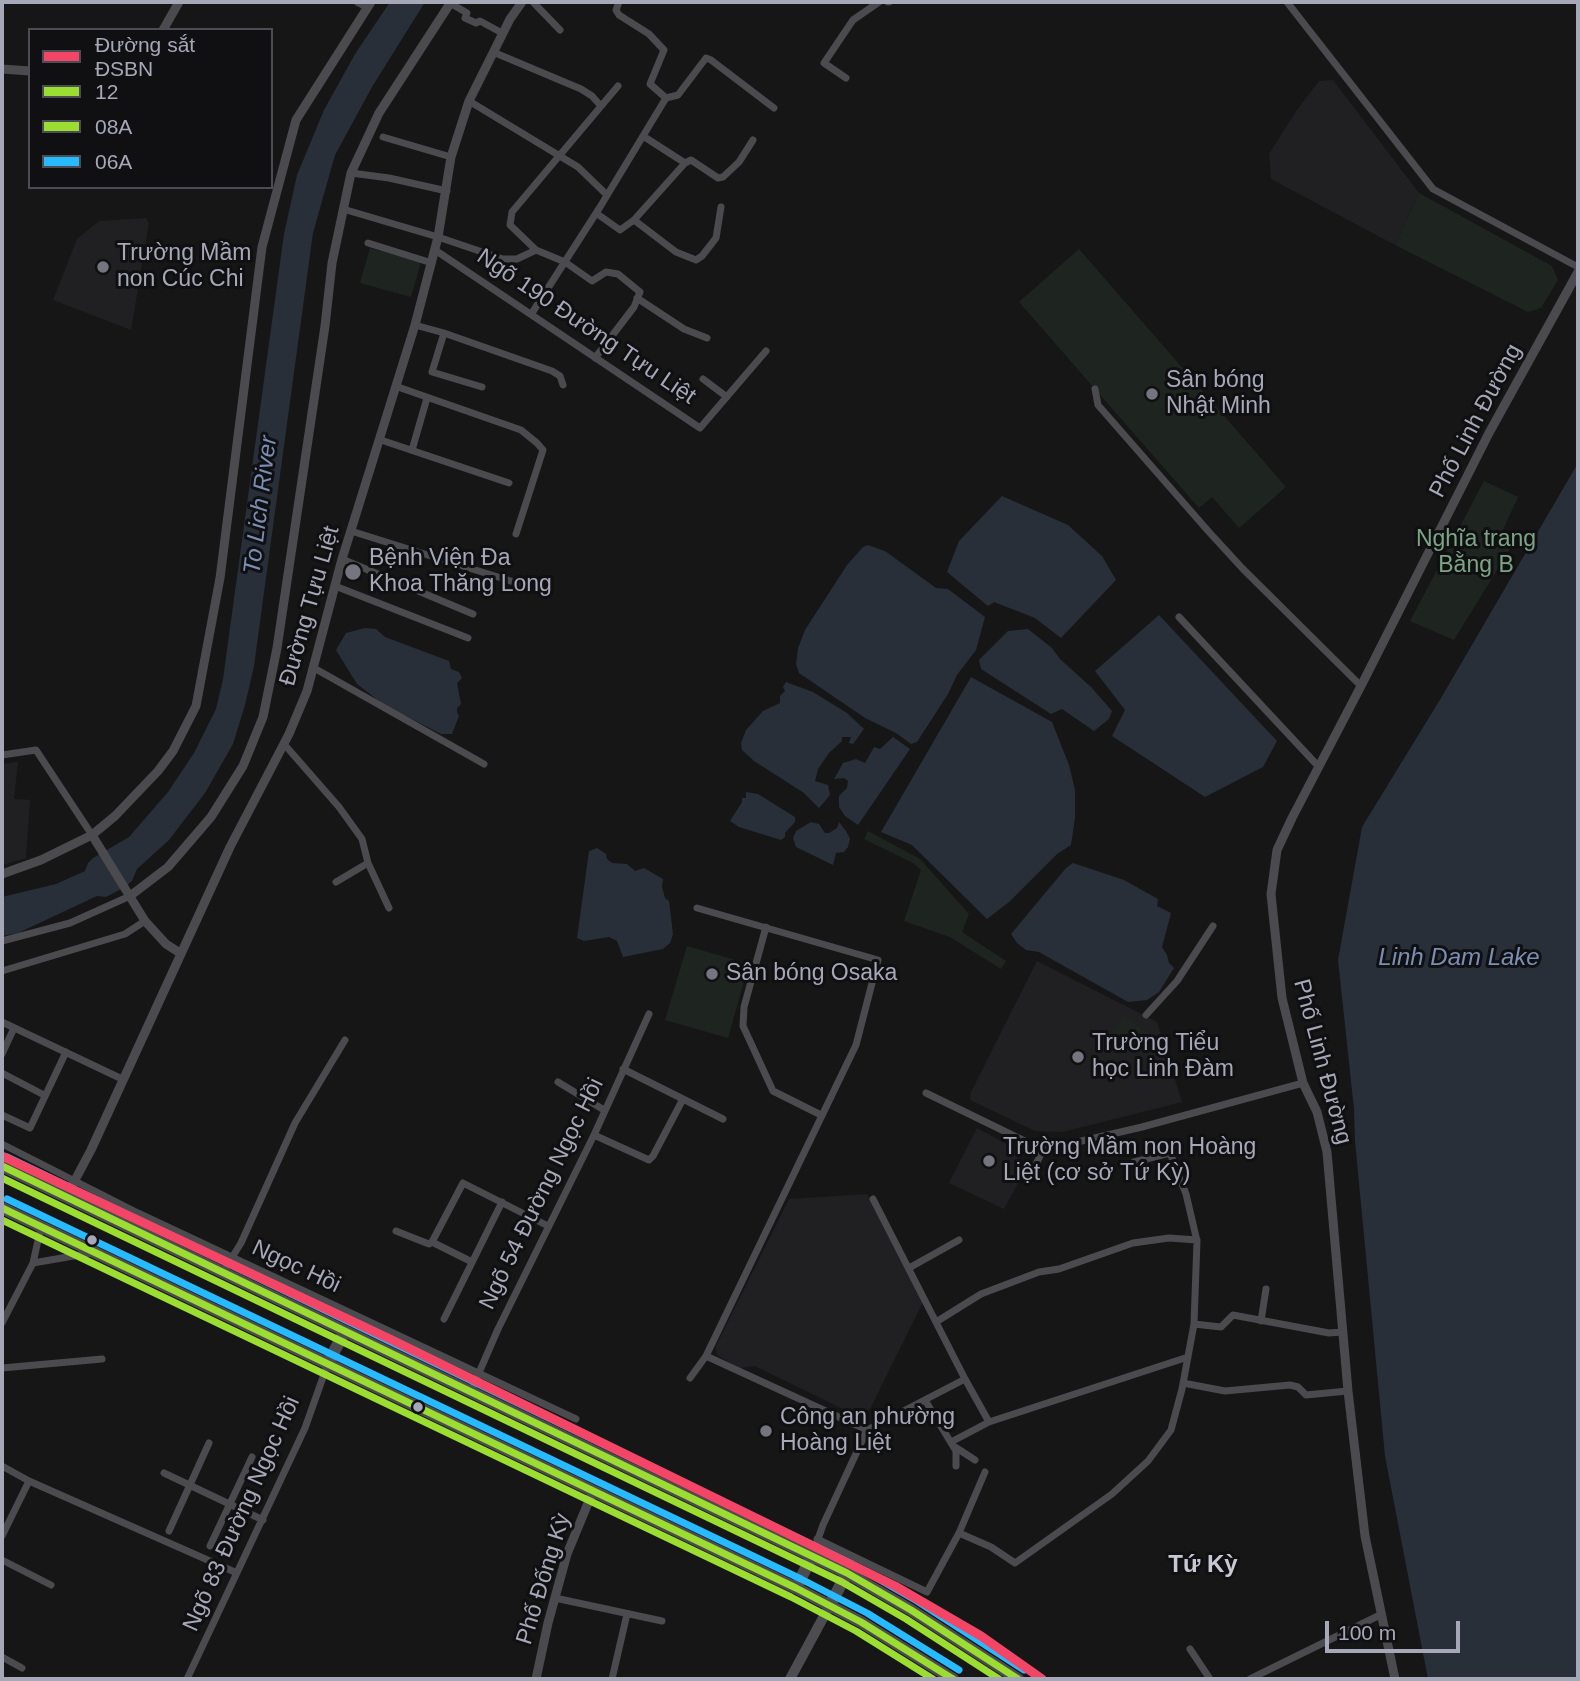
<!DOCTYPE html>
<html>
<head>
<meta charset="utf-8">
<style>
  body { margin:0 }
  #map { position:relative; width:1580px; height:1681px; overflow:hidden; background:#161616; font-family:Helvetica,sans-serif }
  canvas { display:block }
  .frame { position:absolute; inset:0; border:4px solid #a6a8b8; pointer-events:none }
  .legend { position:absolute; left:28px; top:28px; width:245px; height:161px; box-sizing:border-box; background:#101012; border:2px solid #4c4d54; margin:0; padding:9px 12px; list-style:none; font-size:21px; color:#a6a8b8 }
  .legend li { display:flex; align-items:center; gap:14px; height:35px }
  .legend b { width:35px; border:2px solid #4c4d54 }
  .scale { position:absolute; left:1325px; top:1621px; width:135px; height:32px; box-sizing:border-box; border:4px solid #a6a8b8; border-top:0; padding-left:9px; font-size:21px; line-height:24px; white-space:nowrap; color:#a6a8b8; -webkit-text-stroke:5px #101012; paint-order:stroke }
</style>
</head>
<body>
<div id="map">
<canvas width="1580" height="1681"></canvas>
<div class="frame"></div>
<ul class="legend">
<li><b style="height:9px;background:#f34667"></b>Đường sắt ĐSBN</li>
<li><b style="height:9px;background:#9cdd31"></b>12</li>
<li><b style="height:9px;background:#9cdd31"></b>08A</li>
<li><b style="height:9px;background:#27baff"></b>06A</li>
</ul>
<div class="scale">100 m</div>
</div>
<script>
const context = document.querySelector('canvas').getContext('2d');
context.lineJoin = 'round';
function fill(path, color) { context.fillStyle = color; context.fill(path, 'evenodd'); }
const toPath = rows => new Path2D(rows.map(r => 'M' + r).join(''));
function trace(path, color, width, dash) { context.strokeStyle = color; context.lineWidth = width; context.lineCap = dash ? 'butt' : 'round'; context.setLineDash(dash || []); context.stroke(path); }
function drawText(font, color, halo, rows, align = 'center') {
  context.font = font + ' Helvetica,sans-serif'; context.lineWidth = 6; context.setLineDash([]); context.textBaseline = 'middle'; context.strokeStyle = halo; context.fillStyle = color; for (const [text, x, y, turn = 0] of rows) {
    context.save(); context.translate(x, y); context.rotate((+turn || 0) * Math.PI / 180); context.textAlign = isNaN(turn) ? turn : align; if (halo) context.strokeText(text, 0, 0); context.fillText(text, 0, 0); context.restore();
  }
}
const built = toPath([
  [1333,80,1419,193,1395,245,1271,179,1269,154,1297,110,1319,81],
  [146,218,149,223,131,330,53,300,77,239,99,221],
  [18,762,14,799,30,800,26,858,2,865,2,764],
  [1037,961,1157,1022,1182,1102,1062,1132,1035,1131,970,1100,971,1092],
  [977,1128,1014,1148,1023,1174,1004,1209,949,1183],
  [867,1194,923,1302,870,1409,857,1416,755,1366,739,1368,717,1355,716,1346,789,1199]
]);
const green = toPath([
  [1419,193,1552,266,1558,280,1541,308,1528,312,1395,245],
  [370,248,421,262,411,297,360,283],
  [1079,249,1286,487,1239,528,1212,497,1199,508,1019,302],
  [1484,481,1518,497,1499,538,1513,544,1454,640,1410,621],
  [868,831,920,859,969,914,962,932,1006,961,1001,969,950,937,904,921,921,870,913,863,864,839],
  [687,946,749,964,728,1038,665,1020],
  [1124,1016,1149,1034,1137,1049,1113,1030]
]);
const water = toPath([
  [390,2,425,2,372,87,335,155,313,233,254,666,245,705,233,744,205,793,169,840,137,869,132,881,125,887,106,897,97,896,18,933,2,936,2,897,56,884,85,871,88,863,93,858,129,837,168,792,194,753,216,709,223,679,284,234,297,175,324,110,355,54],
  [1578,463,1578,1679,1428,1679,1385,1456,1355,1141,1354,1109,1338,960,1362,827,1441,698],
  [1002,496,1068,525,1102,556,1116,580,1061,638,1035,618,994,602,988,606,947,572,959,541],
  [868,545,885,551,936,588,948,589,985,617,976,650,957,675,948,694,917,742,911,744,896,733,865,718,799,673,796,664,798,648,805,630,847,565,863,547],
  [1159,615,1277,741,1263,767,1205,797,1112,736,1125,710,1095,671],
  [365,628,376,629,385,637,449,661,451,669,459,672,462,678,457,683,461,704,457,708,457,712,459,716,452,734,441,734,384,705,357,684,336,650,346,633],
  [1028,629,1052,648,1060,659,1091,687,1112,711,1109,719,1094,731,1062,709,1051,714,981,669,979,660,1008,631],
  [971,677,1052,722,1069,765,1075,790,1075,818,1071,845,1057,854,1009,902,987,919,912,845,881,832],
  [786,682,813,692,847,713,864,729,853,744,849,743,851,737,842,737,842,741,829,753,818,769,815,781,828,785,830,795,819,808,804,793,754,761,742,750,741,743,746,730,763,711,780,703,780,696,785,691,783,687],
  [893,737,910,749,858,825,845,816,839,807,839,796,847,788,848,781,844,778,834,779,843,763,856,759,865,763,874,747,880,749],
  [746,792,758,794,795,817,795,822,785,833,785,837,781,840,739,827,730,821,742,802,742,798,746,798],
  [811,822,819,824,825,833,829,833,837,828,839,822,846,831,850,839,848,847,844,852,836,853,833,865,796,847,793,838,796,831],
  [597,848,606,854,607,859,612,863,627,864,635,871,644,868,663,879,662,887,665,898,669,901,673,934,670,943,663,949,623,957,617,941,609,937,584,941,577,938,589,851],
  [1073,863,1124,880,1158,899,1157,906,1171,913,1162,947,1167,955,1169,963,1174,968,1159,992,1147,1000,1128,1002,1039,952,1026,950,1017,943,1011,934,1066,868]
]);
const minor = toPath([
  [357,2,367,7],
  [533,2,560,30],
  [619,2,616,10,619,15,649,34,664,50,650,84,666,98],
  [888,2,889,2],
  [1287,2,1433,189,1578,267],
  [450,3,467,13,465,18,476,23,480,21,502,33],
  [493,52,581,89,592,96,600,105],
  [846,78,824,63,853,20,879,2],
  [469,101,578,167,607,195],
  [643,136,685,163,691,160,718,178,723,177,739,162,753,140],
  [383,137,451,157],
  [351,173,389,178,447,191],
  [343,209,438,237,503,259,517,259,536,250,565,262,592,281,606,272,618,274,640,292,634,307,595,358],
  [596,213,620,230,634,220,685,163],
  [634,220,676,252,696,260,702,256,716,238,721,207],
  [368,243,432,263],
  [435,250,700,428,766,351],
  [536,250,510,225,512,212,618,86],
  [637,298,684,329,707,338],
  [532,313,600,207,666,98,678,95,706,58,711,60,774,108],
  [415,325,444,333,552,371,560,376,563,385],
  [444,333,432,372,482,387],
  [703,379,727,397],
  [398,387,521,430,537,443,543,450,516,534],
  [1095,389,1098,405,1209,532,1243,569,1361,686],
  [381,440,509,483],
  [412,450,427,398],
  [351,531,533,588],
  [342,559,473,614],
  [335,586,468,638],
  [1179,617,1318,766],
  [314,668,484,764],
  [284,744,339,807,362,839,368,863,389,908],
  [2,755,36,750,92,835],
  [336,882,368,863],
  [766,927,744,1007,743,1026,773,1091,821,1115],
  [2,941,70,923,130,896],
  [2,971,125,934,145,921],
  [1146,1015,1177,981,1213,926],
  [2,1022,122,1079],
  [2,1054,14,1028],
  [623,1069,723,1119],
  [2,1073,44,1095],
  [558,1082,604,1110],
  [926,1093,1043,1150,1142,1127,1303,1083],
  [2,1115,30,1128,66,1052],
  [594,1135,649,1160,653,1156,683,1099],
  [2,1144,138,1213,576,1419],
  [1028,1180,1043,1150],
  [873,1199,965,1379],
  [396,1231,429,1244,432,1242,472,1262],
  [432,1242,463,1183,548,1226],
  [33,1263,91,1253],
  [909,1268,959,1240],
  [223,1272,241,1243,295,1123,345,1040],
  [444,1319,502,1202],
  [1261,1321,1266,1289],
  [936,1322,981,1294,1039,1272,1059,1269,1133,1243,1169,1238,1197,1240],
  [2,1323,33,1263,41,1227],
  [1194,1324,1221,1327,1233,1315,1329,1333,1343,1332],
  [706,1356,867,1430],
  [2,1368,102,1359],
  [690,1378,706,1356,856,1045,878,960,697,908],
  [1183,1383,1225,1391,1290,1385,1298,1387,1306,1395,1348,1391],
  [471,1391,498,1329,594,1135,649,1014],
  [925,1400,956,1451,956,1466],
  [951,1442,989,1422,1188,1357],
  [955,1447,975,1460],
  [2,1466,29,1481,237,1573],
  [164,1473,263,1520],
  [169,1531,209,1443],
  [959,1533,985,1472],
  [2,1536,29,1481],
  [817,1539,927,1592,959,1533,991,1547,1015,1563,1112,1494,1148,1461,1171,1430,1182,1389,1194,1324,1197,1241,1186,1194,1170,1153,1134,1162],
  [210,1546,252,1457],
  [812,1556,823,1525,867,1430,965,1379,989,1422],
  [2,1560,51,1585],
  [555,1598,662,1621],
  [1190,1649,1210,1679],
  [2,1657,22,1668],
  [187,1679,305,1428,328,1363],
  [612,1679,627,1614],
  [1250,1679,1382,1614]
]);
const tertiary = toPath([
  [163,30,179,2],
  [2,69,30,71],
  [92,835,145,921,166,944,180,953],
  [2,874,41,860,92,835,115,816,158,771,173,751,196,706,220,578,262,247,296,120,371,2],
  [130,896,168,867,211,817,243,766,263,717,277,648,325,326,332,263,351,173,379,113,451,2],
  [66,1197,91,1150,230,847,289,734,307,691,342,559,415,325,438,237,451,157,469,101,510,19,522,2],
  [536,1679,548,1623,567,1554,593,1491],
  [1395,1679,1365,1536,1348,1391,1327,1152,1317,1112,1303,1083,1282,998,1271,894,1277,850,1292,818,1361,686,1489,433,1578,272]
]);
const primary = toPath([
  [790,1679,830,1605]
]);
const trunk = toPath([
  [2,1166,847,1573,911,1610,1018,1679],
  [2,1208,796,1588,861,1622,953,1679],
  [328,1363,345,1331],
  [796,1588,812,1556],
  [830,1605,847,1573]
]);
const bus1 = toPath([
  [2,1166,847,1573,911,1610,1018,1679],
  [2,1208,796,1588,861,1622,953,1679]
]);
const bus2 = toPath([
  [2,1178,842,1582,906,1619,999,1679],
  [2,1220,791,1597,856,1631,933,1679]
]);
const bus3 = toPath([
  [7,1157,852,1564,917,1601,1024,1670],
  [7,1199,801,1579,867,1613,959,1670]
]);
const rail1 = toPath([
  [2,1156,390,1339,895,1586,981,1636,1042,1679]
]);
const markers = [
  [103,267,7,"#74757f"],
  [1152,394,7,"#74757f"],
  [353,572,9,"#74757f"],
  [712,974,7,"#74757f"],
  [1078,1057,7,"#74757f"],
  [989,1161,7,"#74757f"],
  [92,1240,6,"#a6a8b8"],
  [418,1407,6,"#a6a8b8"],
  [766,1431,7,"#74757f"]
];
const poiNames = [
  ["Trường Mầm",117,254],
  ["non Cúc Chi",117,280],
  ["Sân bóng",1166,381],
  ["Nhật Minh",1166,407],
  ["Bệnh Viện Đa",369,559],
  ["Khoa Thăng Long",369,585],
  ["Sân bóng Osaka",726,974],
  ["Trường Tiểu",1092,1044],
  ["học Linh Đàm",1092,1070],
  ["Trường Mầm non Hoàng",1003,1148],
  ["Liệt (cơ sở Tứ Kỳ)",1003,1174],
  ["Công an phường",780,1418],
  ["Hoàng Liệt",780,1444]
];
const streetNames = [
  ["Ngõ 190 Đường Tựu Liệt",586,327,34],
  ["Phố Linh Đường",1476,421,-62],
  ["Đường Tựu Liệt",310,606,-74],
  ["Phố Linh Đường",1322,1062,75],
  ["Ngõ 54 Đường Ngọc Hồi",542,1194,-64],
  ["Ngọc Hồi",296,1267,25],
  ["Ngõ 83 Đường Ngọc Hồi",242,1514,-66],
  ["Phố Đống Kỳ",544,1579,-73]
];
const parkNames = [
  ["Nghĩa trang",1476,540],
  ["Bằng B",1476,566]
];
const waterNames = [
  ["To Lich River",261,505,-83],
  ["Linh Dam Lake",1459,958]
];
const neighbourhoodNames = [
  ["Tứ Kỳ",1203,1565]
];
fill(built, '#202022');
fill(green, '#1e2520');
fill(water, '#282f39');
trace(minor, '#4a4a4f', 7);
trace(tertiary, '#4a4a4f', 9);
trace(primary, '#4d4d51', 10);
trace(trunk, '#4c4c50', 12);
trace(bus1, '#9cdd31', 7);
trace(bus2, '#9cdd31', 7);
trace(bus3, '#27baff', 7);
trace(rail1, '#f34667', 9);
for (const [x, y, r, color] of markers) { const dot = new Path2D(); dot.arc(x, y, r, 0, 2 * Math.PI); context.fillStyle = color; context.fill(dot); trace(dot, '#101012', 2.5); }
drawText('23px', '#a6a8b8', '#101012', poiNames, 'left');
drawText('23px', '#a6a8b8', '#101012', streetNames);
drawText('23px', '#7ca586', '#101012', parkNames);
drawText('italic 24px', '#7a8fb6', '#101012', waterNames);
drawText('bold 24px', '#c7c8d4', '#101012', neighbourhoodNames);
</script>
</body>
</html>
